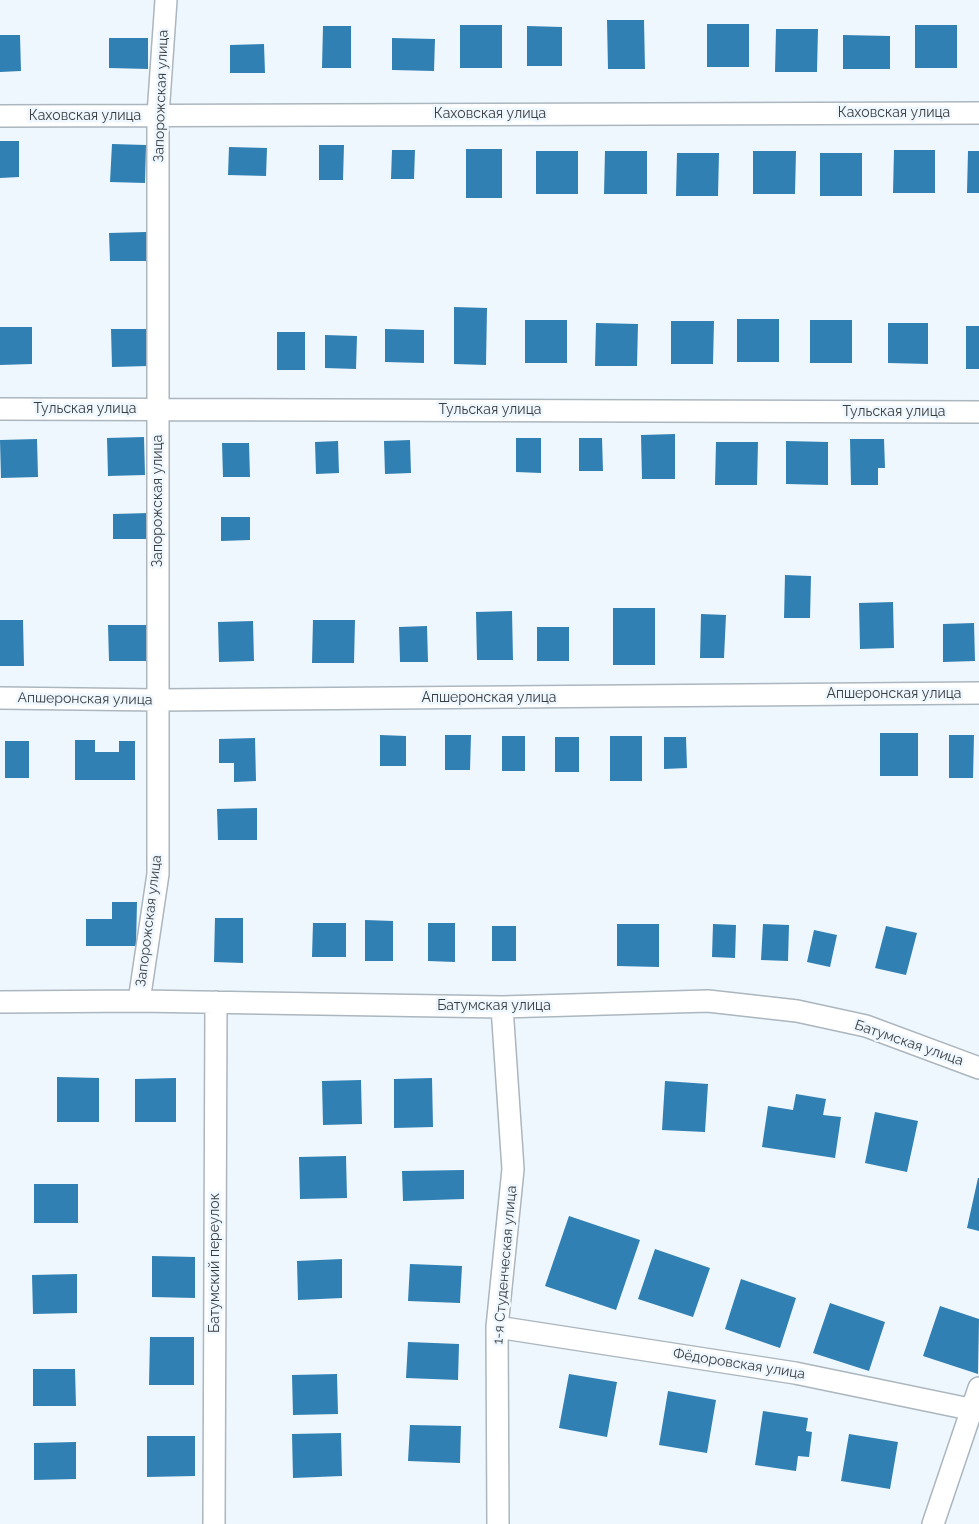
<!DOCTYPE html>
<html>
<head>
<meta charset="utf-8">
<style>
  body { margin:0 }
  canvas { display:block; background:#eef7fe }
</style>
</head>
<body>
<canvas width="979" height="1524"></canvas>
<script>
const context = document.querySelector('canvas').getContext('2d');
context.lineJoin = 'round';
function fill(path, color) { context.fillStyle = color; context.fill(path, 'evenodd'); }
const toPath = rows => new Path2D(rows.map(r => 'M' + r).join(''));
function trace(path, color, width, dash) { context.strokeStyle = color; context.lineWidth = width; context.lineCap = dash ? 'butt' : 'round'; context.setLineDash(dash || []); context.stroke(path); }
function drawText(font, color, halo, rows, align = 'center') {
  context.font = font + ' Raleway,sans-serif'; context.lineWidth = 5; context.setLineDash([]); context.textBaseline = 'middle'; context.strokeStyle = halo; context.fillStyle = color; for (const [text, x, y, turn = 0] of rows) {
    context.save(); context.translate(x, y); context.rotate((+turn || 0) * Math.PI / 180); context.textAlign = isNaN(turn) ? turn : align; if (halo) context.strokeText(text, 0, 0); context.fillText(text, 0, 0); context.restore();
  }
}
const building = toPath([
  [607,20,644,20,645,69,608,69],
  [707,24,749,24,749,67,707,67],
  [460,25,502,25,502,68,460,68],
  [915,25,957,25,957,68,915,68],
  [323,26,351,26,351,68,322,68],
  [527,26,562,27,562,66,527,66],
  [776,29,818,29,817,72,775,72],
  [0,35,20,35,21,71,0,72],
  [843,35,890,36,890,69,843,69],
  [109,38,148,38,148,69,109,68],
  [392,38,435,39,434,71,392,70],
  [264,44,265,73,230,73,230,45],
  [0,141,19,141,19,177,0,178],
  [112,144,146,145,145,183,110,182],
  [319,145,344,145,343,180,319,180],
  [229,147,267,148,266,176,228,175],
  [466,149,502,149,502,198,466,198],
  [392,150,415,150,414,179,391,179],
  [894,150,935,150,935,193,893,193],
  [536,151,578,151,578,194,536,194],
  [605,151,647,151,647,194,604,194],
  [753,151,796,151,795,194,753,194],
  [968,151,979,151,979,193,967,193],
  [677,153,719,153,718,196,676,196],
  [820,153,862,153,862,196,820,196],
  [146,232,146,261,110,261,109,233],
  [454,307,487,308,486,365,454,364],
  [737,319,779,319,779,362,737,362],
  [525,320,567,320,567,363,525,363],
  [810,320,852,320,852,363,810,363],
  [671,321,714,321,713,364,671,364],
  [596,323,638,324,637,366,595,366],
  [888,323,928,323,928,364,888,363],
  [966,326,979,326,979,369,966,369],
  [0,327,32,327,32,364,0,365],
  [111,329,148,329,148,366,112,367],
  [385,329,424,330,424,363,385,362],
  [277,332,305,332,305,370,277,370],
  [325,335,357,336,356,369,325,368],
  [675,434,675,479,642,479,641,435],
  [144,437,145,475,108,476,107,438],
  [516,438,541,438,541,473,516,472],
  [579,438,602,438,603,471,579,471],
  [37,439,38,477,1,478,0,440],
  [850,439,884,439,885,468,878,468,878,485,851,485],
  [410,440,411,473,385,474,384,441],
  [338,441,339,473,316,474,315,442],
  [786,441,828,442,828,485,786,484],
  [716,442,758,442,757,485,715,485],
  [222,443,249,443,250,477,223,477],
  [149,513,149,539,113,539,113,514],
  [221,517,250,517,250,540,221,541],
  [785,575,811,576,810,618,784,618],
  [893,602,894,648,860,649,859,603],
  [613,608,655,608,655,665,613,665],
  [512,611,513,660,477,660,476,612],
  [701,614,726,615,724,658,700,658],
  [0,620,23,620,24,666,0,666],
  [313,620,355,620,354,663,312,663],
  [253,621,254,661,219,662,218,622],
  [974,623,975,661,943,662,943,624],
  [108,625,147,625,147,661,109,661],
  [427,626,428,662,400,662,399,627],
  [537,627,569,627,569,661,537,661],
  [880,733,918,733,918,776,880,776],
  [380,735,406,736,406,766,380,766],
  [445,735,471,735,470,770,445,770],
  [949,735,974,735,973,778,949,778],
  [502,736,525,736,525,771,502,771],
  [610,736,642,736,642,781,610,781],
  [555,737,579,737,579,772,555,772],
  [664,737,686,737,687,768,664,769],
  [255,738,256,781,234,782,234,763,219,763,219,739],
  [75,740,95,740,95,752,119,752,119,741,135,741,135,780,75,780],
  [5,741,29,741,29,778,5,778],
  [257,808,257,840,218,840,217,809],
  [112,902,137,902,136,946,86,946,86,919,112,919],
  [215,918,243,918,243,963,214,962],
  [365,920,393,921,393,961,365,961],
  [313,923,346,923,346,957,312,957],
  [428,923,455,923,455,962,428,961],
  [617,924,659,924,659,967,617,966],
  [713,924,736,925,735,958,712,957],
  [763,924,789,925,788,961,761,960],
  [492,926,516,926,516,961,492,961],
  [886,926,917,933,906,975,875,968],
  [814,930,837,935,830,967,807,962],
  [57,1077,99,1078,99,1122,57,1122],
  [176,1078,176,1122,135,1122,135,1079],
  [432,1078,433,1127,394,1128,394,1079],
  [361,1080,362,1124,323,1125,322,1081],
  [665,1081,708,1084,705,1132,662,1130],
  [796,1094,826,1099,823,1115,841,1117,835,1158,762,1147,768,1106,793,1110],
  [875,1112,918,1121,907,1172,865,1163],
  [346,1156,347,1198,300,1199,299,1157],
  [464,1170,464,1199,403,1201,402,1171],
  [978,1178,979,1178,979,1231,967,1228],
  [34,1184,78,1184,78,1223,34,1223],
  [569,1216,640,1240,616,1310,545,1286],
  [655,1249,710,1268,693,1317,638,1299],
  [152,1256,195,1257,195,1298,152,1297],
  [342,1259,342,1298,298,1300,297,1261],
  [410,1264,462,1266,460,1303,408,1301],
  [77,1274,77,1313,33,1314,32,1275],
  [741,1279,796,1298,780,1348,725,1329],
  [830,1303,885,1322,869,1371,813,1353],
  [940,1306,979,1319,978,1374,923,1356],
  [150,1337,194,1337,194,1385,149,1385],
  [408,1342,459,1344,458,1380,406,1378],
  [33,1369,75,1369,76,1406,33,1406],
  [337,1374,338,1414,293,1415,292,1375],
  [569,1374,617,1382,607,1437,559,1428],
  [668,1391,716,1400,707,1453,659,1445],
  [763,1411,808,1418,806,1431,812,1432,809,1457,798,1456,796,1471,755,1465],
  [410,1425,461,1426,460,1463,408,1461],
  [341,1433,342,1476,293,1478,292,1434],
  [849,1434,898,1442,890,1489,841,1481],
  [147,1436,195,1436,195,1476,147,1477],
  [76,1442,76,1479,34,1480,34,1443]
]);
const street = toPath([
  [0,116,979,113],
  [0,409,979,412],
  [0,698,159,700,979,693],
  [139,1001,158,874,158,115,166,0],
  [0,1002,139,1001,502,1007,708,1001,797,1011,866,1026,979,1068],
  [497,1327,795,1373,979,1411],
  [214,1524,216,1002],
  [498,1524,497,1327,513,1169,502,1007],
  [933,1524,979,1388]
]);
const streetNames = [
  ["Запорожская улица",161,96,-88],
  ["Каховская улица",894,113],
  ["Каховская улица",490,114],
  ["Каховская улица",85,116],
  ["Тульская улица",85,409],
  ["Тульская улица",490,410],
  ["Тульская улица",894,412],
  ["Запорожская улица",158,501,-90],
  ["Апшеронская улица",894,694],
  ["Апшеронская улица",489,698],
  ["Апшеронская улица",85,699,1],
  ["Запорожская улица",149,921,-83],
  ["Батумская улица",494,1006],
  ["Батумская улица",909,1043,19],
  ["Батумский переулок",215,1263,-90],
  ["1-я Студенческая улица",505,1265,-85],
  ["Фёдоровская улица",739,1364,9]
];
fill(building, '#3180b3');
trace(street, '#abb6be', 24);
trace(street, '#fff', 21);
drawText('14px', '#383c3f', '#eef7fe', streetNames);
</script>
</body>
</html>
